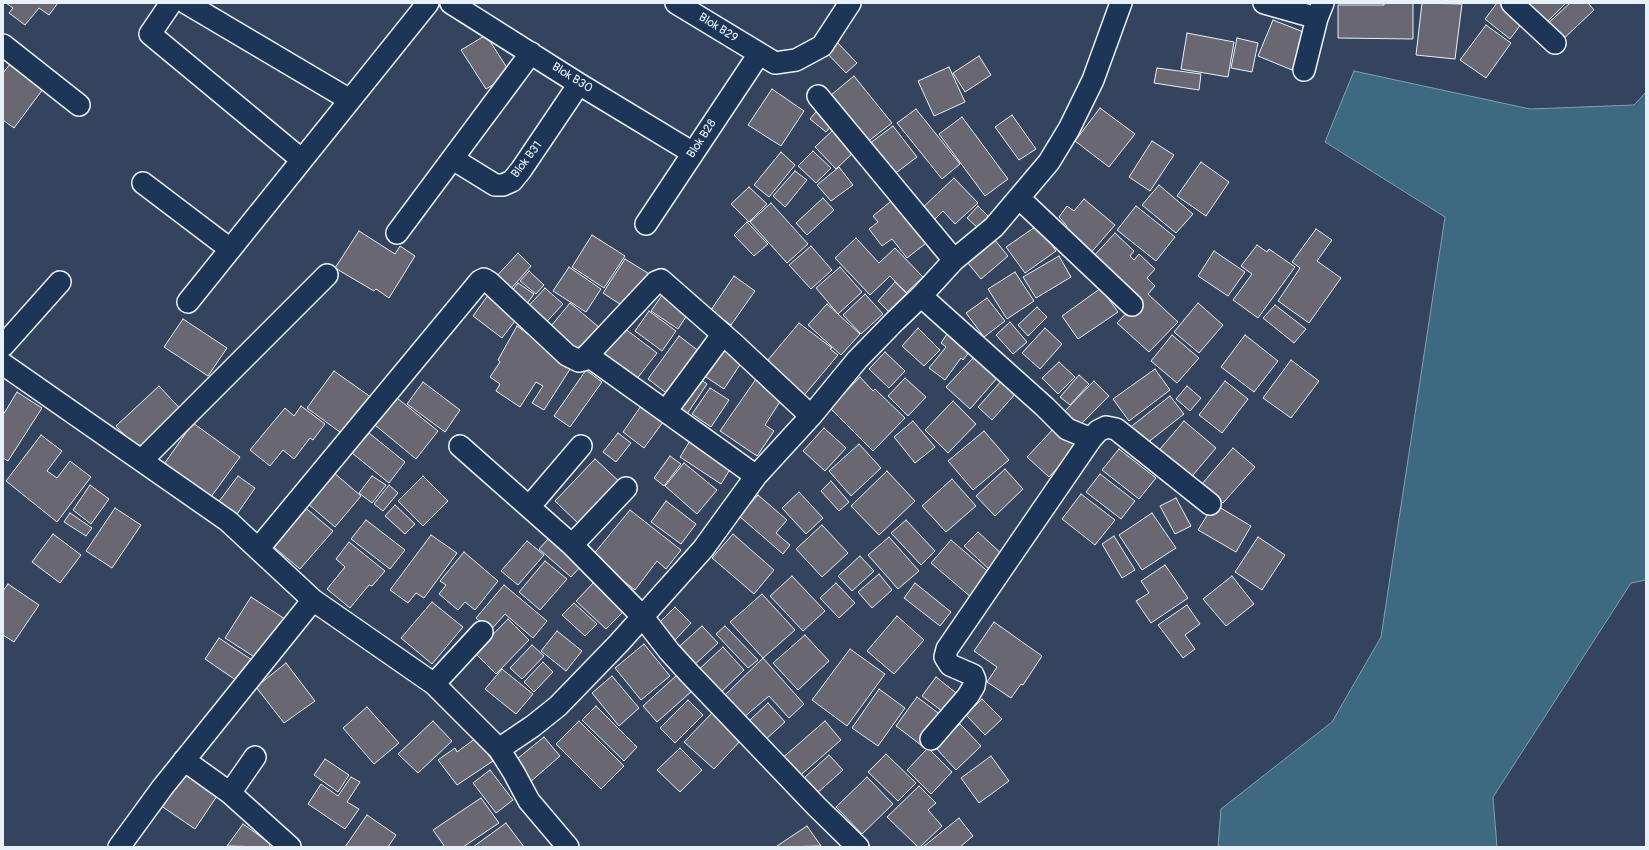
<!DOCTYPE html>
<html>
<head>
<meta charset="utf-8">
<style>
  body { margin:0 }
  #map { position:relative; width:1649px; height:850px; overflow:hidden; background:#34445f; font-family:Pangolin,sans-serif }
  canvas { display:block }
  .frame { position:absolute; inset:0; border:4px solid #e8f1f8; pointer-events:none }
</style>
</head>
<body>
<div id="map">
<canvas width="1649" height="850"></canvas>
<div class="frame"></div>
</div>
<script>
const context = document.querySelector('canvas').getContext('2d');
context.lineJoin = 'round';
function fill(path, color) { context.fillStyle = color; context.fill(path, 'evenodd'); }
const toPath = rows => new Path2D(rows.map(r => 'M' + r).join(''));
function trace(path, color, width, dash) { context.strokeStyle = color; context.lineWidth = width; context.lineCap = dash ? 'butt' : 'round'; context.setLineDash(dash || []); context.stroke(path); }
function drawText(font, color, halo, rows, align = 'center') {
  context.font = font + ' Pangolin,sans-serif'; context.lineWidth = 4; context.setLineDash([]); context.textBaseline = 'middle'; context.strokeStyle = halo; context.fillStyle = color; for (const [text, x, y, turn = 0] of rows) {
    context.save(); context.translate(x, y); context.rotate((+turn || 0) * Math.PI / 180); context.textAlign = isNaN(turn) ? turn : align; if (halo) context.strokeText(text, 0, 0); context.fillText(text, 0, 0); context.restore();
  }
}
const water = toPath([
  [1354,71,1530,109,1634,105,1646,92,1646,580,1631,583,1493,797,1497,847,1218,847,1221,809,1332,722,1381,637,1445,217,1325,142,1354,71]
]);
const building = toPath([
  [6,3,58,3,49,15,39,8,25,25,9,13,13,8,6,3],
  [1384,3,1413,3,1413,39,1338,38,1338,5,1384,5,1384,3],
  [1422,3,1462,4,1455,59,1416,55,1422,3],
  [1497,3,1503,3,1525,19,1510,39,1485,19,1497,3],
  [1528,3,1566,3,1543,26,1523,7,1528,3],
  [1570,3,1588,3,1594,10,1558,44,1543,28,1570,3],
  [1273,20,1306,33,1292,70,1258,56,1273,20],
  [1486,25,1511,43,1486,78,1460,60,1486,25],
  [1187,33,1234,42,1228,77,1181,69,1187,33],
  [486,35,511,74,486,89,461,50,486,35],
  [1237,38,1258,43,1252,72,1231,68,1237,38],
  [834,39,857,63,846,73,823,49,834,39],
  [979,56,991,75,965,92,953,73,979,56],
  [10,64,43,89,14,128,3,120,3,73,10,64],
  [949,67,965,102,934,116,918,81,949,67],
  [1157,68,1201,74,1199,90,1154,83,1157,68],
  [854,76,892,123,862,146,825,100,854,76],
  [772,89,804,111,781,146,748,125,772,89],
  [820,107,836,120,826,132,810,119,820,107],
  [1100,108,1135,134,1109,167,1075,141,1100,108],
  [916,109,960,164,942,179,897,123,916,109],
  [1012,115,1036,149,1019,160,995,127,1012,115],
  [962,117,1008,179,985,196,939,134,962,117],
  [893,126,917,157,889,178,865,147,893,126],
  [832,131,853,153,836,169,815,147,832,131],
  [1152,141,1174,155,1150,191,1129,177,1152,141],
  [813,151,831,168,816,183,798,166,813,151],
  [781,152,795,165,769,197,754,185,781,152],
  [1201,162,1229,182,1206,216,1177,196,1201,162],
  [839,167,853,185,831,201,817,185,839,167],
  [795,171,807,180,785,207,773,196,795,171],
  [954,178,978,203,955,224,943,211,931,223,919,211,954,178],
  [1159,185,1193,214,1176,233,1142,205,1159,185],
  [749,187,767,204,749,222,731,204,749,187],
  [896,197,930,240,907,258,892,239,882,246,869,229,878,222,873,216,896,197],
  [823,198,834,210,807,235,796,223,823,198],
  [1084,199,1115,225,1088,256,1061,235,1067,226,1059,217,1067,206,1074,211,1084,199],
  [771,203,808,244,787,263,750,222,771,203],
  [978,206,990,218,979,229,967,218,978,206],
  [1136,206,1175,237,1156,261,1117,230,1136,206],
  [747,222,768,244,754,256,734,235,747,222],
  [1038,225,1056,251,1025,273,1006,247,1038,225],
  [1316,229,1332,240,1317,261,1341,278,1309,323,1278,301,1300,268,1292,262,1316,229],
  [359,231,395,254,400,246,415,256,389,298,376,289,374,291,335,268,359,231],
  [1115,233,1134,251,1130,256,1134,260,1139,254,1155,269,1147,278,1155,286,1148,294,1178,322,1149,352,1117,323,1136,303,1092,258,1115,233],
  [592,235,625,256,604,288,572,267,592,235],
  [856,238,879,263,895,248,923,277,906,293,890,276,870,295,835,258,856,238],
  [994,239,1008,256,981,279,967,262,994,239],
  [1257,245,1267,252,1269,249,1295,267,1258,318,1233,300,1252,274,1241,266,1257,245],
  [811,246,832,270,811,289,789,265,811,246],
  [1214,251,1245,272,1228,296,1198,276,1214,251],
  [518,253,531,266,509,291,494,279,518,253],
  [1059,256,1071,277,1036,298,1023,277,1059,256],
  [625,259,651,275,629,310,603,293,625,259],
  [569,267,601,289,586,312,553,291,569,267],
  [840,267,862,292,838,314,816,288,840,267],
  [529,271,544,285,536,294,520,281,529,271],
  [1015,272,1034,301,1007,319,988,289,1015,272],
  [734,276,755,291,731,325,711,310,734,276],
  [895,282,907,293,889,312,878,301,895,282],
  [518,283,534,294,524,308,508,296,518,283],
  [545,288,563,304,541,328,523,312,545,288],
  [1101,288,1118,312,1078,339,1062,316,1101,288],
  [491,291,521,313,502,338,473,316,491,291],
  [665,291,691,309,678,329,651,311,665,291],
  [865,294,883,314,861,334,843,315,865,294],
  [987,298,1005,321,984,337,966,313,987,298],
  [570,303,600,328,577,355,547,331,570,303],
  [1198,303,1223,325,1199,353,1174,332,1198,303],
  [827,304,860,334,841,355,808,325,827,304],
  [1275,305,1306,329,1294,343,1263,318,1275,305],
  [1037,307,1047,317,1028,336,1018,325,1037,307],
  [649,311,676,331,662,351,635,331,649,311],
  [183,319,227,348,208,376,164,347,183,319],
  [1010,322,1027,342,1013,354,996,335,1010,322],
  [799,323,832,348,830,349,838,355,801,399,762,367,799,323],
  [517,326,572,366,544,410,532,403,543,386,536,382,520,407,496,391,500,384,490,377,500,362,498,360,517,326],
  [624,328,657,353,632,385,599,359,624,328],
  [918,328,940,350,924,366,902,346,918,328],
  [1045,328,1062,344,1040,369,1022,353,1045,328],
  [947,334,970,351,963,360,961,358,945,380,929,368,946,347,941,343,947,334],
  [1172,335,1199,358,1177,383,1151,361,1172,335],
  [1245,335,1278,361,1254,392,1221,367,1245,335],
  [679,336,704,355,673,398,648,379,679,336],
  [721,342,745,357,724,389,700,373,721,342],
  [885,352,905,371,889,388,869,369,885,352],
  [975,356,998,377,970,409,946,387,975,356],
  [1291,360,1319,381,1291,418,1263,398,1291,360],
  [1059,362,1075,377,1058,394,1042,378,1059,362],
  [1155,369,1170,390,1129,421,1113,399,1155,369],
  [586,370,602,382,570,427,554,416,586,370],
  [334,371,375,400,348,438,307,408,334,371],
  [694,375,707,384,687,414,673,404,694,375],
  [1079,375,1089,384,1070,405,1060,397,1079,375],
  [860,377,873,391,875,389,905,418,873,451,830,408,860,377],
  [905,378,926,397,908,416,888,396,905,378],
  [756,379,783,397,765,425,774,431,757,456,720,431,756,379],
  [1003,379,1017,392,992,420,978,407,1003,379],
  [1094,381,1109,396,1078,427,1063,413,1094,381],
  [1225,381,1248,399,1222,433,1199,415,1225,381],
  [423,382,460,410,445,432,407,404,423,382],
  [159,386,185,414,142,454,116,426,159,386],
  [1187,386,1201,398,1190,411,1176,399,1187,386],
  [710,388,729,400,711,427,692,414,710,388],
  [17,392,42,408,8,461,3,458,3,415,17,392],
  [1170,396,1184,414,1142,447,1128,429,1170,396],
  [397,398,438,431,416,459,375,425,397,398],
  [953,401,976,424,948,453,925,430,953,401],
  [301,406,325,424,313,440,310,438,294,459,283,450,270,466,250,450,285,408,294,416,301,406],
  [641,406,663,422,644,448,623,432,641,406],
  [913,421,935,447,915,463,894,437,913,421],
  [1184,421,1216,448,1187,482,1155,455,1184,421],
  [193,423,240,457,208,501,162,467,193,423],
  [1056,426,1078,446,1049,477,1027,457,1056,426],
  [824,428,846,448,825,471,803,451,824,428],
  [984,431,1009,460,973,490,948,461,984,431],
  [369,433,405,462,389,483,352,453,369,433],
  [618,433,631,443,616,462,603,452,618,433],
  [41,435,62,451,47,471,57,478,70,461,91,477,57,522,6,481,41,435],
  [693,436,734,463,721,484,680,457,693,436],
  [859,444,881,468,851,496,829,471,859,444],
  [1233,448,1255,467,1223,503,1201,485,1233,448],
  [1119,449,1156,478,1139,499,1102,470,1119,449],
  [670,456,681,464,664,486,654,478,670,456],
  [595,459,622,484,581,526,555,501,595,459],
  [684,463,717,490,697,514,665,486,684,463],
  [1005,469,1023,489,995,516,976,496,1005,469],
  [887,471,915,501,879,535,851,506,887,471],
  [333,472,361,496,335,527,307,503,333,472],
  [1100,474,1135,501,1121,519,1086,492,1100,474],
  [238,476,255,488,235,517,217,504,238,476],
  [372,476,386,485,372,503,359,493,372,476],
  [423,476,448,501,423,526,398,501,423,476],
  [952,479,976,506,946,532,922,506,952,479],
  [831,481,849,502,839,511,821,491,831,481],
  [90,485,109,499,91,524,73,510,90,485],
  [389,485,398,493,383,511,374,504,389,485],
  [799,492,823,518,806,534,782,508,799,492],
  [1081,494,1115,520,1095,545,1062,519,1081,494],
  [758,495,787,520,776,533,790,545,783,554,739,516,758,495],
  [1176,498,1191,526,1175,534,1160,506,1176,498],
  [666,501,696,524,681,544,651,522,666,501],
  [1214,504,1251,526,1236,552,1198,530,1214,504],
  [302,505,333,531,300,569,269,543,302,505],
  [395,505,415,524,405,534,385,516,395,505],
  [115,508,141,525,112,568,86,551,115,508],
  [630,510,681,550,666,569,657,561,635,590,592,556,630,510],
  [70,513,92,528,86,536,64,522,70,513],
  [1152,513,1176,548,1142,570,1119,535,1152,513],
  [366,520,405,550,390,569,351,539,366,520],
  [906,520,935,551,921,565,891,533,906,520],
  [822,525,848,553,822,577,796,549,822,525],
  [978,532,1004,556,991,571,964,546,978,532],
  [53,534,81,555,60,583,32,562,53,534],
  [733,534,774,570,754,594,712,558,733,534],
  [431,535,457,553,424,598,416,593,408,603,390,590,431,535],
  [1114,536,1135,570,1122,578,1102,544,1114,536],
  [550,537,582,565,571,577,539,549,550,537],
  [889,537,919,571,898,589,868,555,889,537],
  [1258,537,1285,555,1262,590,1235,572,1258,537],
  [951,540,992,575,972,598,931,563,951,540],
  [527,541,544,555,518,585,501,571,527,541],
  [349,542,385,571,372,586,369,585,350,608,327,589,345,567,336,559,349,542],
  [464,552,498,581,475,610,465,602,458,610,439,594,446,585,440,581,464,552],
  [860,556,874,571,852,591,838,576,860,556],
  [545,561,567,579,540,610,519,592,545,561],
  [1165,565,1188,598,1151,623,1136,601,1149,593,1141,581,1165,565],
  [879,574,892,590,872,608,858,592,879,574],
  [792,576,825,611,803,631,770,596,792,576],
  [1232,576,1254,604,1226,626,1203,599,1232,576],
  [596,580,626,609,606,629,576,601,596,580],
  [836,583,855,603,839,618,820,598,836,583],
  [915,583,951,612,940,626,904,598,915,583],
  [8,584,39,605,14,642,3,635,3,591,8,584],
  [504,585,547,621,533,638,505,614,490,631,476,618,504,585],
  [762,594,795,630,763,658,730,622,762,594],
  [251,597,285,619,259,660,225,638,251,597],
  [432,602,463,627,432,664,401,638,432,602],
  [574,603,597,624,585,636,562,615,574,603],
  [1187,605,1200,624,1185,635,1195,649,1183,658,1158,625,1187,605],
  [675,607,691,623,675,640,658,624,675,607],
  [897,616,924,640,894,674,867,651,897,616],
  [508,619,529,640,496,674,475,653,508,619],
  [994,622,1042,656,1023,685,1021,684,1011,698,987,682,997,667,974,651,994,622],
  [702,626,718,643,690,669,673,652,702,626],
  [725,626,758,660,748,668,716,634,725,626],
  [557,631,582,651,566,671,541,651,557,631],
  [805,635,829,661,798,690,773,663,805,635],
  [219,638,258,664,243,685,205,659,219,638],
  [644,644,670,676,641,700,615,668,644,644],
  [532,645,544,656,522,679,510,668,532,645],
  [723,647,744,670,716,697,694,674,723,647],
  [850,649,885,674,847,726,812,700,850,649],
  [763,658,804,704,789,718,769,696,743,718,724,696,763,658],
  [543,662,553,672,534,692,524,682,543,662],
  [286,663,315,701,284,723,256,687,286,663],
  [502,669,533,694,516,714,485,689,502,669],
  [677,675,692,691,657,722,643,706,677,675],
  [612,676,639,708,619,726,592,693,612,676],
  [936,677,960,696,946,714,922,696,936,677],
  [879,689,905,708,878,746,852,728,879,689],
  [917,697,942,716,921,745,896,726,917,697],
  [982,699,1002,719,985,735,966,715,982,699],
  [688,700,703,715,675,743,660,728,688,700],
  [768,703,785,722,765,740,749,721,768,703],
  [596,706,637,747,624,761,582,720,596,706],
  [367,707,399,743,374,764,343,728,367,707],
  [714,711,743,738,714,769,684,742,714,711],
  [433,721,452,741,418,773,398,754,433,721],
  [579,721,624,766,601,789,556,744,579,721],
  [825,721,841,740,796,779,780,760,825,721],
  [960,724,981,746,956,770,935,747,960,724],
  [544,737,560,756,529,783,512,763,544,737],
  [476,738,493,761,457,785,438,760,455,748,457,752,476,738],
  [680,748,702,770,680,792,657,770,680,748],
  [928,748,952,772,931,794,907,770,928,748],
  [886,754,916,783,898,801,868,772,886,754],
  [829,755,843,770,816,794,803,779,829,755],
  [991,756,1009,781,979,803,961,778,991,756],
  [325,759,349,775,338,792,314,775,325,759],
  [183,765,221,790,195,829,157,803,183,765],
  [490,770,513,800,496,813,473,783,490,770],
  [351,777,360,782,347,802,359,809,345,829,308,804,321,784,338,796,351,777],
  [867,777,893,804,862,834,836,807,867,777],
  [919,786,936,803,928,810,942,826,920,847,918,847,887,817,919,786],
  [481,798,499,823,463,847,445,847,433,830,481,798],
  [367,815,396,835,388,847,345,847,367,815],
  [959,818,973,836,960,847,923,847,959,818],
  [506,823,524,847,473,847,506,823],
  [243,824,271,844,268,847,227,846,243,824],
  [807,826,821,846,778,847,777,846,807,826]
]);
const street = toPath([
  [171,3,150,34,302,160],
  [186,3,350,100],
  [451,3,579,84,693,153],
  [676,3,775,63,796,60,822,46,850,3],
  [1264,3,1317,18,1323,3],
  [1512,3,1555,43],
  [3,45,79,105],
  [1304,70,1317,18],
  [818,96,954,260],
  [453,159,495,185,503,185,512,181,521,170,579,84],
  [143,183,230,249],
  [1019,198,1132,305],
  [646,224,759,54],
  [397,233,531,53],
  [921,296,1045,407,1067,429,1091,439],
  [188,302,428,3],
  [3,346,60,282],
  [587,355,756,476],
  [3,364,228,521,313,600,434,684,499,749,514,773,529,801,568,847],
  [666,411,723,334],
  [460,446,572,545,642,616,669,651,689,673,817,807,858,847],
  [142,460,327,275],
  [529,507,581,446],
  [572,545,626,488],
  [258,549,480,281,484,279,489,282,567,355,579,361,583,360,656,282,661,280,734,344,811,416],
  [434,684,482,632],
  [931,739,968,696,974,686,975,680,973,675,950,665,945,657,947,649,1091,439,1098,431,1106,427,1116,429,1210,504],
  [499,749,533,726,558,706,619,643,703,549,756,476,811,416,857,360,895,321,921,296,954,260,994,227,1049,162,1069,129,1093,80,1121,3],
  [184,760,230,793,290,847],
  [230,793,255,757],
  [119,847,162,788,313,600]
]);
const streetNames = [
  ["Blok B29",718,28,32],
  ["Blok B30",572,78,32],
  ["Blok B28",702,139,-57],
  ["Blok B31",527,160,-53]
];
fill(water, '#3e6a81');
trace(water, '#82a0b1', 1);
fill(building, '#686772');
trace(building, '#e8f1f8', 1);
trace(street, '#e8f1f8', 24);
trace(street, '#1d3557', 21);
drawText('12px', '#e8f1f8', '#1d3557', streetNames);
</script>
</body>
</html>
